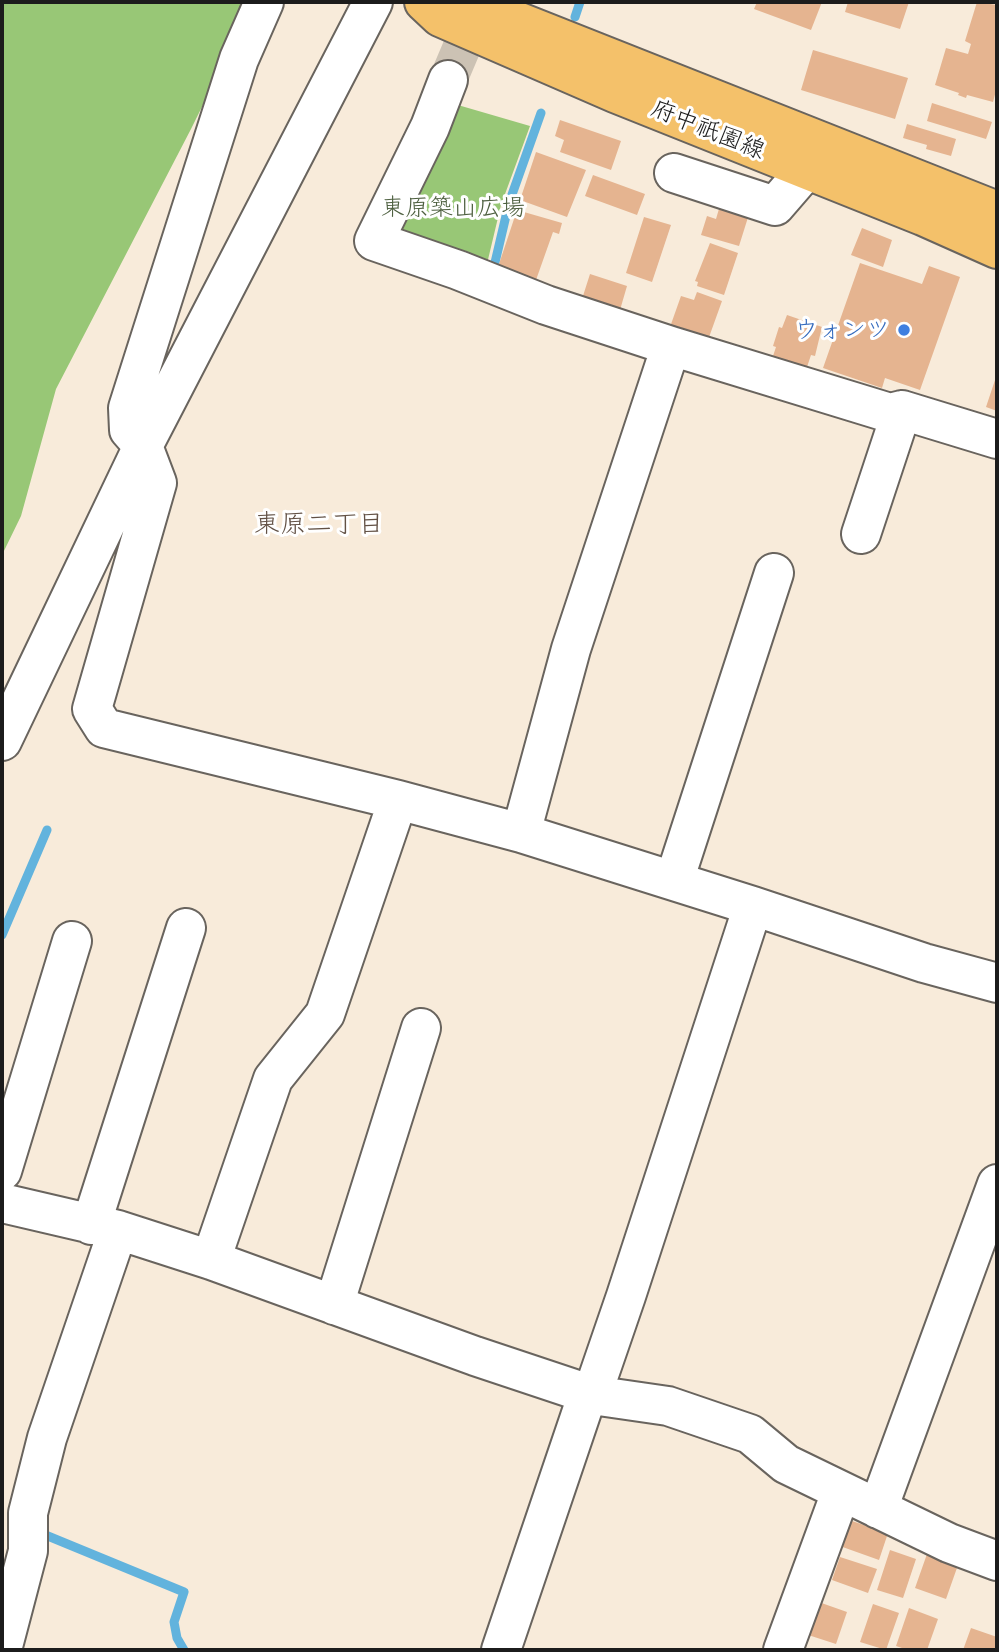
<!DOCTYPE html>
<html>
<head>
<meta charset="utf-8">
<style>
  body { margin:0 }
  #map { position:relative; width:999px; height:1652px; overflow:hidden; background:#f8ebda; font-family:"Comic Neue",sans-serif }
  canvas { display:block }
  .frame { position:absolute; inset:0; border:4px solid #1c1c1c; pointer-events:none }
</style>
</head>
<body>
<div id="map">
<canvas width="999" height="1652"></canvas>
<div class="frame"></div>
</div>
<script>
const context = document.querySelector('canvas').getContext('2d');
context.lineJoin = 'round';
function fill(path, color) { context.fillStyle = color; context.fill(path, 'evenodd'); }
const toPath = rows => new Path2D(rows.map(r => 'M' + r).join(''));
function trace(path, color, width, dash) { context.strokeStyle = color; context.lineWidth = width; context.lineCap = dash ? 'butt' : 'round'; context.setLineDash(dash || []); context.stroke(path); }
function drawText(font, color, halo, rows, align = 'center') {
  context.font = font + ' "Comic Neue","Klee One",sans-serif'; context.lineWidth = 6; context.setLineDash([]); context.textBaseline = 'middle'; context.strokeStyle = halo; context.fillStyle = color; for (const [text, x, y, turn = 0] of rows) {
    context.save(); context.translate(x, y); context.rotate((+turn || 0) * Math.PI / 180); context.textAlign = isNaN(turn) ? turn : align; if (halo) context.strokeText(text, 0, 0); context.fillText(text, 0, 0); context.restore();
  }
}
const green = toPath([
  [2,2,254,2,191,129,56,389,21,516,2,555],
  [451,103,530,126,501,205,486,268,389,236]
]);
const stream = toPath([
  [575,17,580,2],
  [495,274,493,271,509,203,541,113],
  [2,935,47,830],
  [44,1529,43,1534,184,1592,174,1622,177,1638,184,1650]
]);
const building = toPath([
  [757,2,822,2,811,30,754,9],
  [848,2,909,2,900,29,845,12],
  [977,2,997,5,997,87,993,102,967,95,966,98,958,95,959,93,935,85,946,48,968,54,971,44,965,41],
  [813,50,908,78,895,119,801,90],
  [932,103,992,122,986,139,927,121],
  [560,120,621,141,611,170,560,152,564,140,555,136],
  [907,124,956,139,951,156,926,149,927,145,903,138],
  [536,152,586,170,567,217,520,200],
  [593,175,645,194,637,215,585,196],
  [721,202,750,211,739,246,701,235,707,216,716,219],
  [517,210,562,223,559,234,553,232,536,280,498,267],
  [644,217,671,225,652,282,626,273],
  [862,228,892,240,883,267,851,255],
  [710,243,738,253,724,295,697,286,698,282,695,281],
  [860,263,922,284,929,266,960,277,920,390,885,378,882,388,823,368],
  [590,274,627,286,620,310,582,299],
  [697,292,722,301,708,340,670,327,681,296,694,300],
  [787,315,822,327,815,356,811,355,807,367,773,356,776,347,773,346,779,327,782,328],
  [997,374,997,411,986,407],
  [846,1519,888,1533,879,1560,837,1545],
  [890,1550,916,1559,903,1598,877,1590],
  [927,1554,958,1565,946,1599,915,1588],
  [840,1557,877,1569,868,1593,832,1580],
  [813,1600,847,1612,836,1644,802,1633],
  [873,1604,899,1613,886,1650,860,1642],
  [909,1608,938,1619,927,1650,908,1650,896,1646],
  [971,1628,997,1637,996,1650,963,1650]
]);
const minorTunnel = toPath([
  [448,80,481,2]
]);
const minor = toPath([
  [264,2,239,59,128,408,129,430,143,446,157,483,92,709,104,728,398,800,521,833,753,906,924,963,997,983],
  [448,80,430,127,374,241,458,270,546,305,671,346,890,413,902,410,997,439],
  [674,173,775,206,807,169],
  [861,534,902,410],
  [2,741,143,446,373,2],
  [521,833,571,649,671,346],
  [674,881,774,573],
  [2,1171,72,941],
  [2,1203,118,1230,211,1260,475,1356,592,1395,668,1406,750,1434,786,1464,949,1543,997,1561],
  [91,1225,186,928],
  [211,1260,273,1079,325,1014,398,800],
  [334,1305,421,1028],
  [878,1509,997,1184],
  [2,1650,28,1551,28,1513,47,1438,118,1230],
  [501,1650,584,1405,592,1395,626,1296,753,906],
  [783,1650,841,1492]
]);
const major = toPath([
  [424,2,440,17,615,93,923,216,997,249],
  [469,2,997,211]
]);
const markers = [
  [904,330,7,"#3f7fe0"]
];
const streetNames = [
  ["府中祇園線",708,130,22]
];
const parkNames = [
  ["東原築山広場",453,208]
];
const shopNames = [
  ["ウォンツ",890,330]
];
const neighbourhoodNames = [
  ["東原二丁目",319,525]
];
fill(green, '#98c776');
trace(stream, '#62b3dd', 9);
fill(building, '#e5b490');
trace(minorTunnel, '#ccc2b4', 38, [38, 19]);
trace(minor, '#69645e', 42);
trace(major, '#69645e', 42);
trace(minor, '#fff', 38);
trace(major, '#f4c16a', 38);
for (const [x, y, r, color] of markers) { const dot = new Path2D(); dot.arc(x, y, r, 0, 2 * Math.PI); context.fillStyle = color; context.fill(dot); trace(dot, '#fff', 2.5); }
drawText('24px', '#1c1c1c', '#fff', streetNames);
drawText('24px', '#4e6040', '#fff', parkNames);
drawText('24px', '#366cbe', '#fff', shopNames, 'right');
drawText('26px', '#625145', '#fff', neighbourhoodNames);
</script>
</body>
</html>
